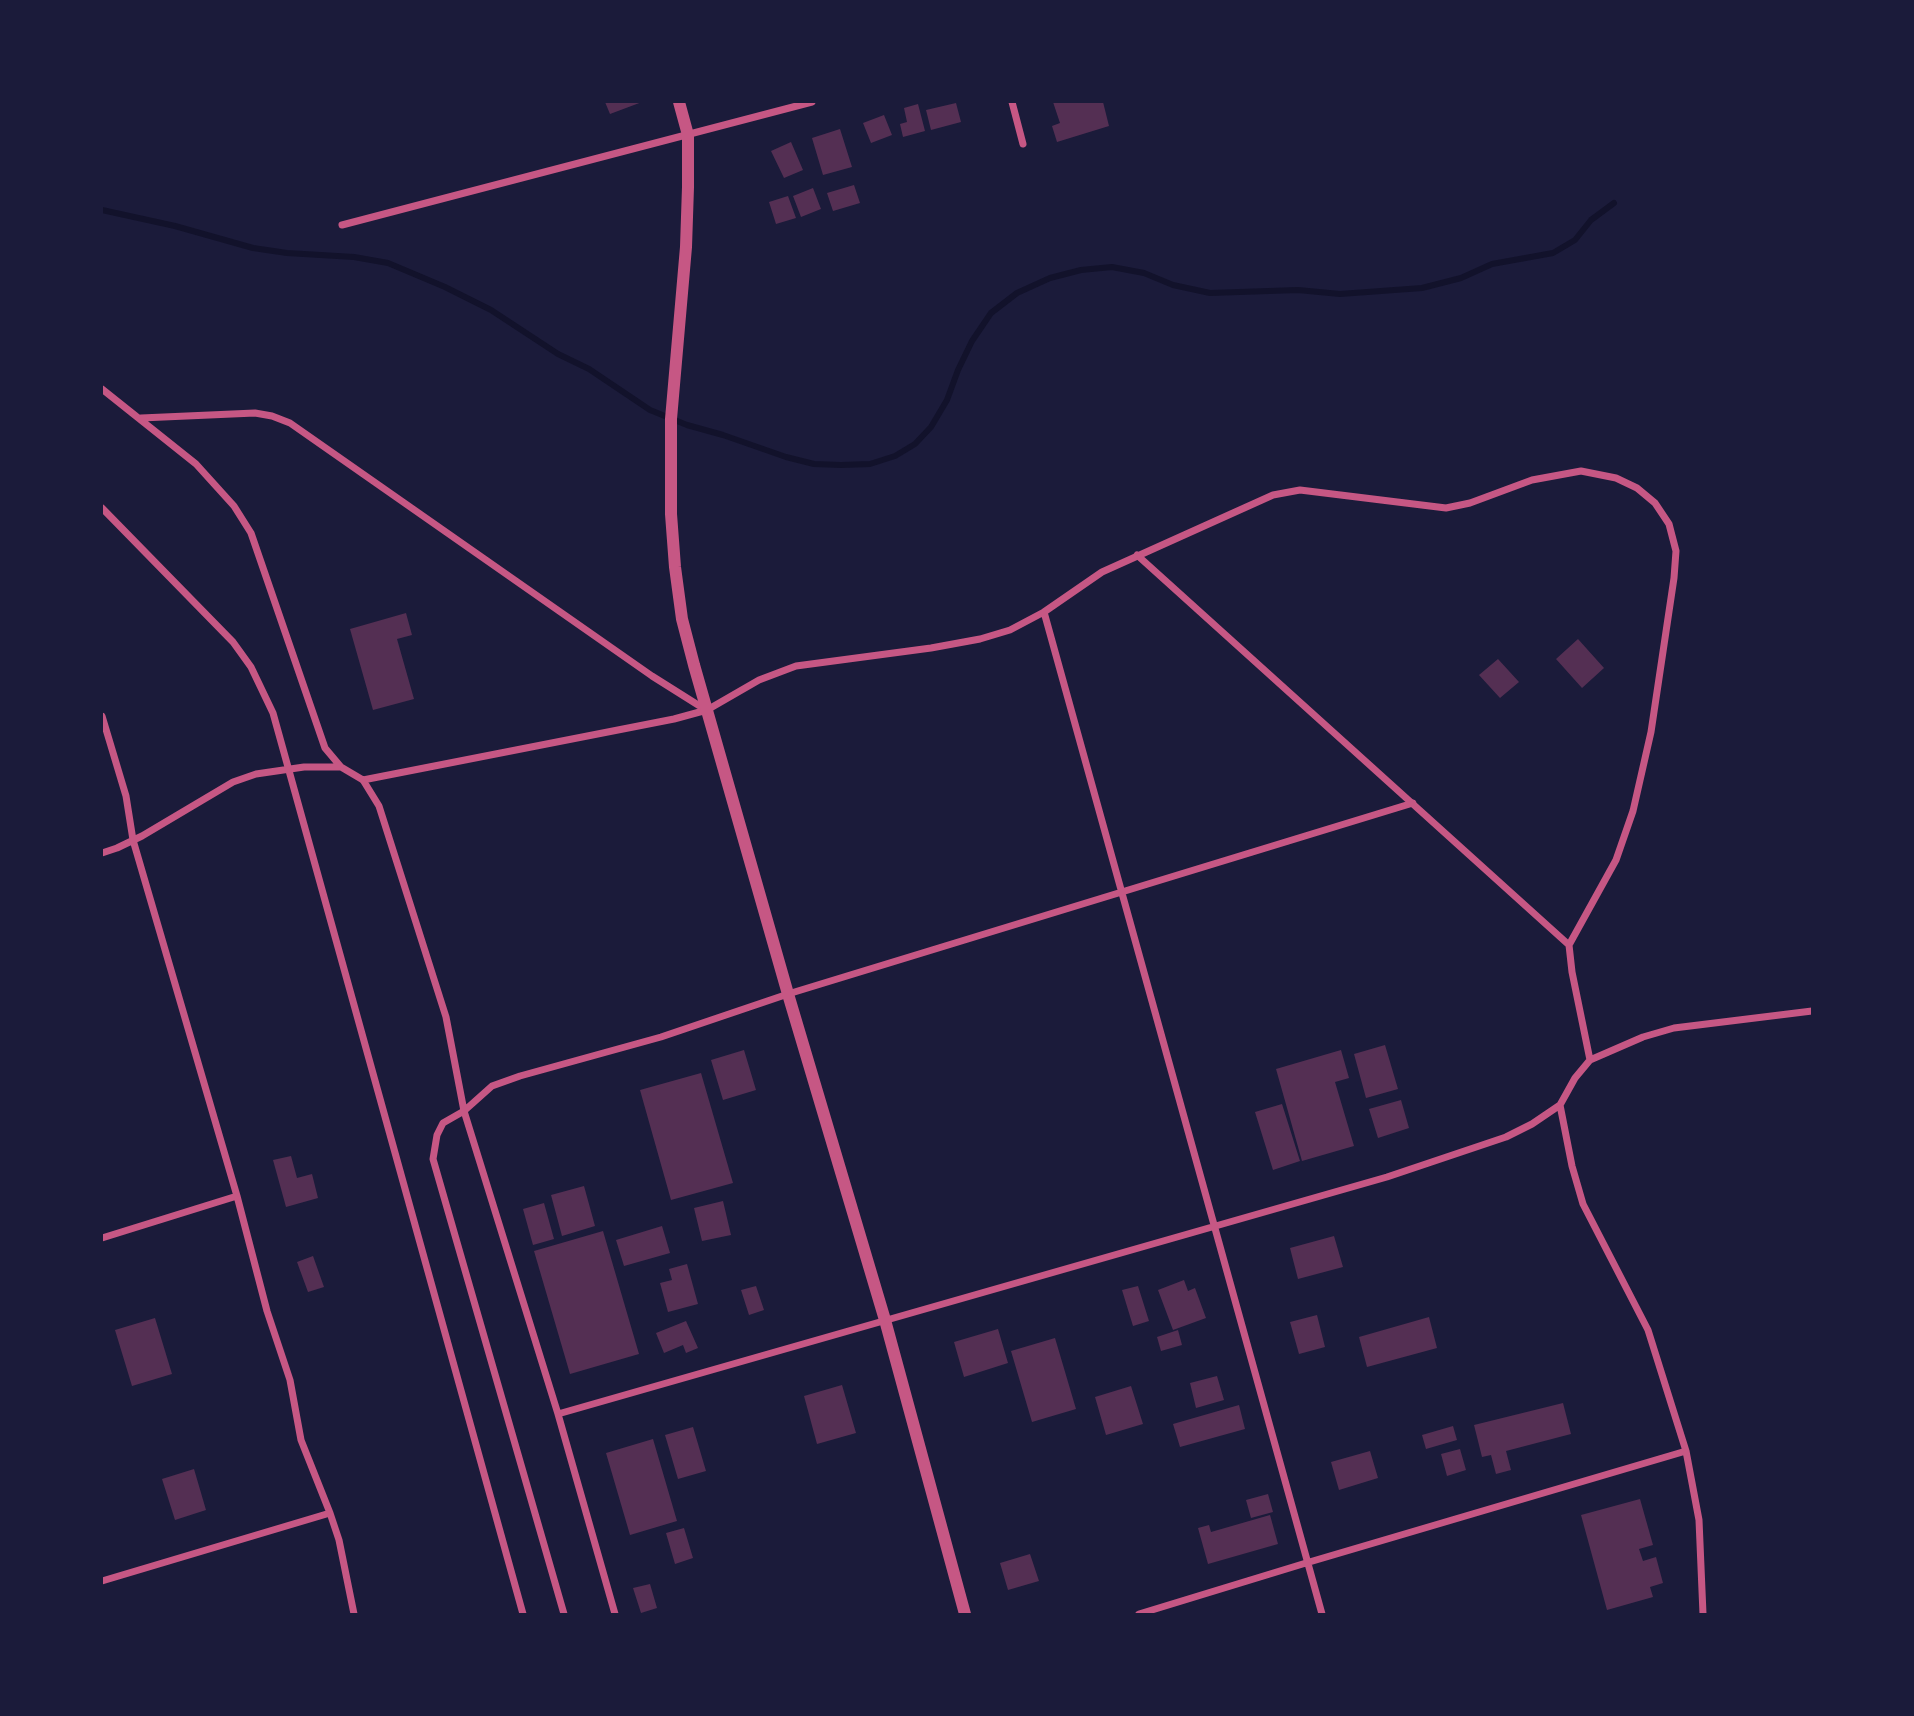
<!DOCTYPE html>
<html>
<head>
<meta charset="utf-8">
<style>
  body { margin:0 }
  #map { position:relative; width:1914px; height:1716px; overflow:hidden; background:#1b1b3a; font-family:"Exo 2",sans-serif }
  canvas { display:block }
  .frame { position:absolute; inset:0; border:103px solid #1b1b3a; pointer-events:none }
</style>
</head>
<body>
<div id="map">
<canvas width="1914" height="1716"></canvas>
<div class="frame"></div>
</div>
<script>
const context = document.querySelector('canvas').getContext('2d');
context.lineJoin = 'round';
const toPath = rows => new Path2D(rows.map(r => 'M' + r).join(''));
function trace(path, color, width, dash) { context.strokeStyle = color; context.lineWidth = width; context.lineCap = dash ? 'butt' : 'round'; context.setLineDash(dash || []); context.stroke(path); }
function fill(path, color) { context.fillStyle = color; context.fill(path, 'evenodd'); }
const stream = toPath([
  [102,210,175,226,253,248,287,253,354,257,388,263,445,287,491,310,558,354,589,369,650,410,687,425,723,435,786,457,814,464,841,465,870,464,895,456,915,444,931,427,947,400,958,370,972,341,991,313,1017,293,1050,278,1081,270,1112,267,1144,273,1173,285,1210,293,1298,290,1340,294,1422,288,1461,278,1492,264,1553,253,1575,240,1591,220,1614,203]
]);
const building = toPath([
  [605,102,642,102,610,114],
  [1053,102,1103,102,1109,126,1057,142,1052,126,1060,123],
  [956,103,961,122,931,130,926,110],
  [918,104,925,131,903,137,900,124,907,122,904,108],
  [884,115,892,135,871,143,863,123],
  [840,129,852,167,823,175,812,138],
  [791,142,803,170,784,178,771,151],
  [854,185,860,203,833,211,827,193],
  [813,188,821,209,801,217,793,196],
  [788,196,796,218,776,224,769,202],
  [406,613,412,635,397,639,414,699,373,710,350,629],
  [1578,639,1604,668,1582,688,1556,659],
  [1498,659,1519,682,1500,698,1479,675],
  [1385,1045,1398,1089,1366,1098,1354,1054],
  [744,1050,756,1090,723,1100,711,1060],
  [1341,1050,1349,1078,1335,1082,1354,1146,1302,1161,1276,1069],
  [701,1073,733,1183,671,1200,640,1090],
  [1401,1100,1409,1128,1378,1138,1369,1109],
  [1282,1104,1300,1161,1273,1170,1255,1112],
  [291,1156,297,1178,312,1174,318,1198,286,1207,273,1160],
  [584,1186,595,1226,562,1236,551,1195],
  [723,1201,731,1235,702,1241,694,1208],
  [544,1203,554,1239,533,1245,523,1209],
  [662,1226,670,1253,624,1266,616,1240],
  [603,1231,639,1354,570,1374,534,1251],
  [1334,1236,1343,1267,1298,1279,1290,1248],
  [313,1256,324,1287,308,1292,297,1262],
  [687,1264,698,1304,668,1312,660,1283,672,1280,669,1269],
  [1184,1280,1188,1291,1195,1288,1206,1318,1173,1330,1158,1290],
  [756,1286,764,1310,749,1315,741,1290],
  [1138,1286,1149,1321,1133,1326,1122,1290],
  [1317,1315,1325,1347,1299,1354,1290,1322],
  [1429,1317,1437,1348,1367,1367,1359,1337],
  [155,1318,172,1374,132,1386,115,1330],
  [686,1321,698,1348,686,1353,683,1345,664,1353,656,1333],
  [998,1329,1008,1363,964,1377,954,1342],
  [1178,1330,1182,1345,1161,1351,1157,1337],
  [1055,1338,1076,1409,1032,1422,1011,1351],
  [1217,1376,1224,1400,1196,1408,1190,1383],
  [842,1385,856,1433,817,1444,804,1396],
  [1131,1386,1143,1424,1106,1435,1095,1397],
  [1563,1403,1571,1434,1506,1451,1511,1470,1496,1474,1491,1455,1482,1457,1474,1425],
  [1239,1405,1245,1429,1180,1447,1173,1424],
  [1453,1426,1457,1440,1426,1449,1422,1435],
  [693,1427,706,1471,678,1479,665,1435],
  [653,1439,677,1521,630,1535,606,1453],
  [1460,1449,1466,1470,1447,1476,1441,1454],
  [1370,1451,1378,1478,1339,1490,1331,1462],
  [194,1469,206,1510,175,1520,162,1479],
  [1268,1494,1273,1512,1251,1518,1246,1500],
  [1640,1499,1653,1545,1639,1549,1643,1561,1656,1557,1663,1583,1650,1587,1653,1597,1607,1610,1581,1515],
  [1270,1515,1278,1544,1208,1564,1198,1528,1209,1525,1211,1532],
  [684,1528,693,1558,675,1564,666,1533],
  [1030,1554,1039,1581,1008,1590,1000,1563],
  [650,1584,657,1608,641,1613,633,1588]
]);
const minor = toPath([
  [1012,102,1023,144],
  [342,225,812,102],
  [102,389,196,464,234,506,251,533,325,748,341,767,363,780,379,806,446,1017,464,1111,558,1414,615,1614],
  [141,418,255,413,272,416,290,423,652,676,706,710],
  [102,508,233,642,251,667,273,713,523,1614],
  [1137,555,1569,945,1572,972,1590,1060],
  [1044,612,1322,1614],
  [102,716,126,796,133,840,237,1196,267,1311,290,1380,301,1440,330,1513,339,1540,354,1614],
  [363,780,674,719,707,710,759,680,796,666,931,648,980,639,1010,630,1044,612,1102,572,1273,495,1300,490,1446,508,1470,503,1532,480,1581,471,1616,478,1637,488,1655,503,1669,524,1676,551,1674,578,1651,732,1633,811,1616,860,1569,945],
  [102,853,117,848,142,836,233,782,256,774,304,767,341,767],
  [102,1238,237,1196],
  [558,1414,1387,1177,1506,1137,1532,1124,1560,1105],
  [102,1581,330,1513],
  [564,1614,433,1159,437,1135,443,1123,464,1111,492,1086,520,1076,661,1037,788,994,1413,803],
  [1139,1614,1306,1563,1686,1451],
  [1703,1614,1699,1520,1686,1451,1648,1330,1583,1204,1572,1166,1560,1105,1575,1078,1590,1060,1643,1037,1674,1028,1812,1011]
]);
const tertiary = toPath([
  [679,102,688,135,688,187,686,247,671,419,671,514,675,567,682,619,694,665,788,994,885,1320,965,1614]
]);
trace(stream, '#12122b', 6);
fill(building, '#542f53');
trace(minor, '#c65784', 7);
trace(tertiary, '#c65784', 12);
</script>
</body>
</html>
